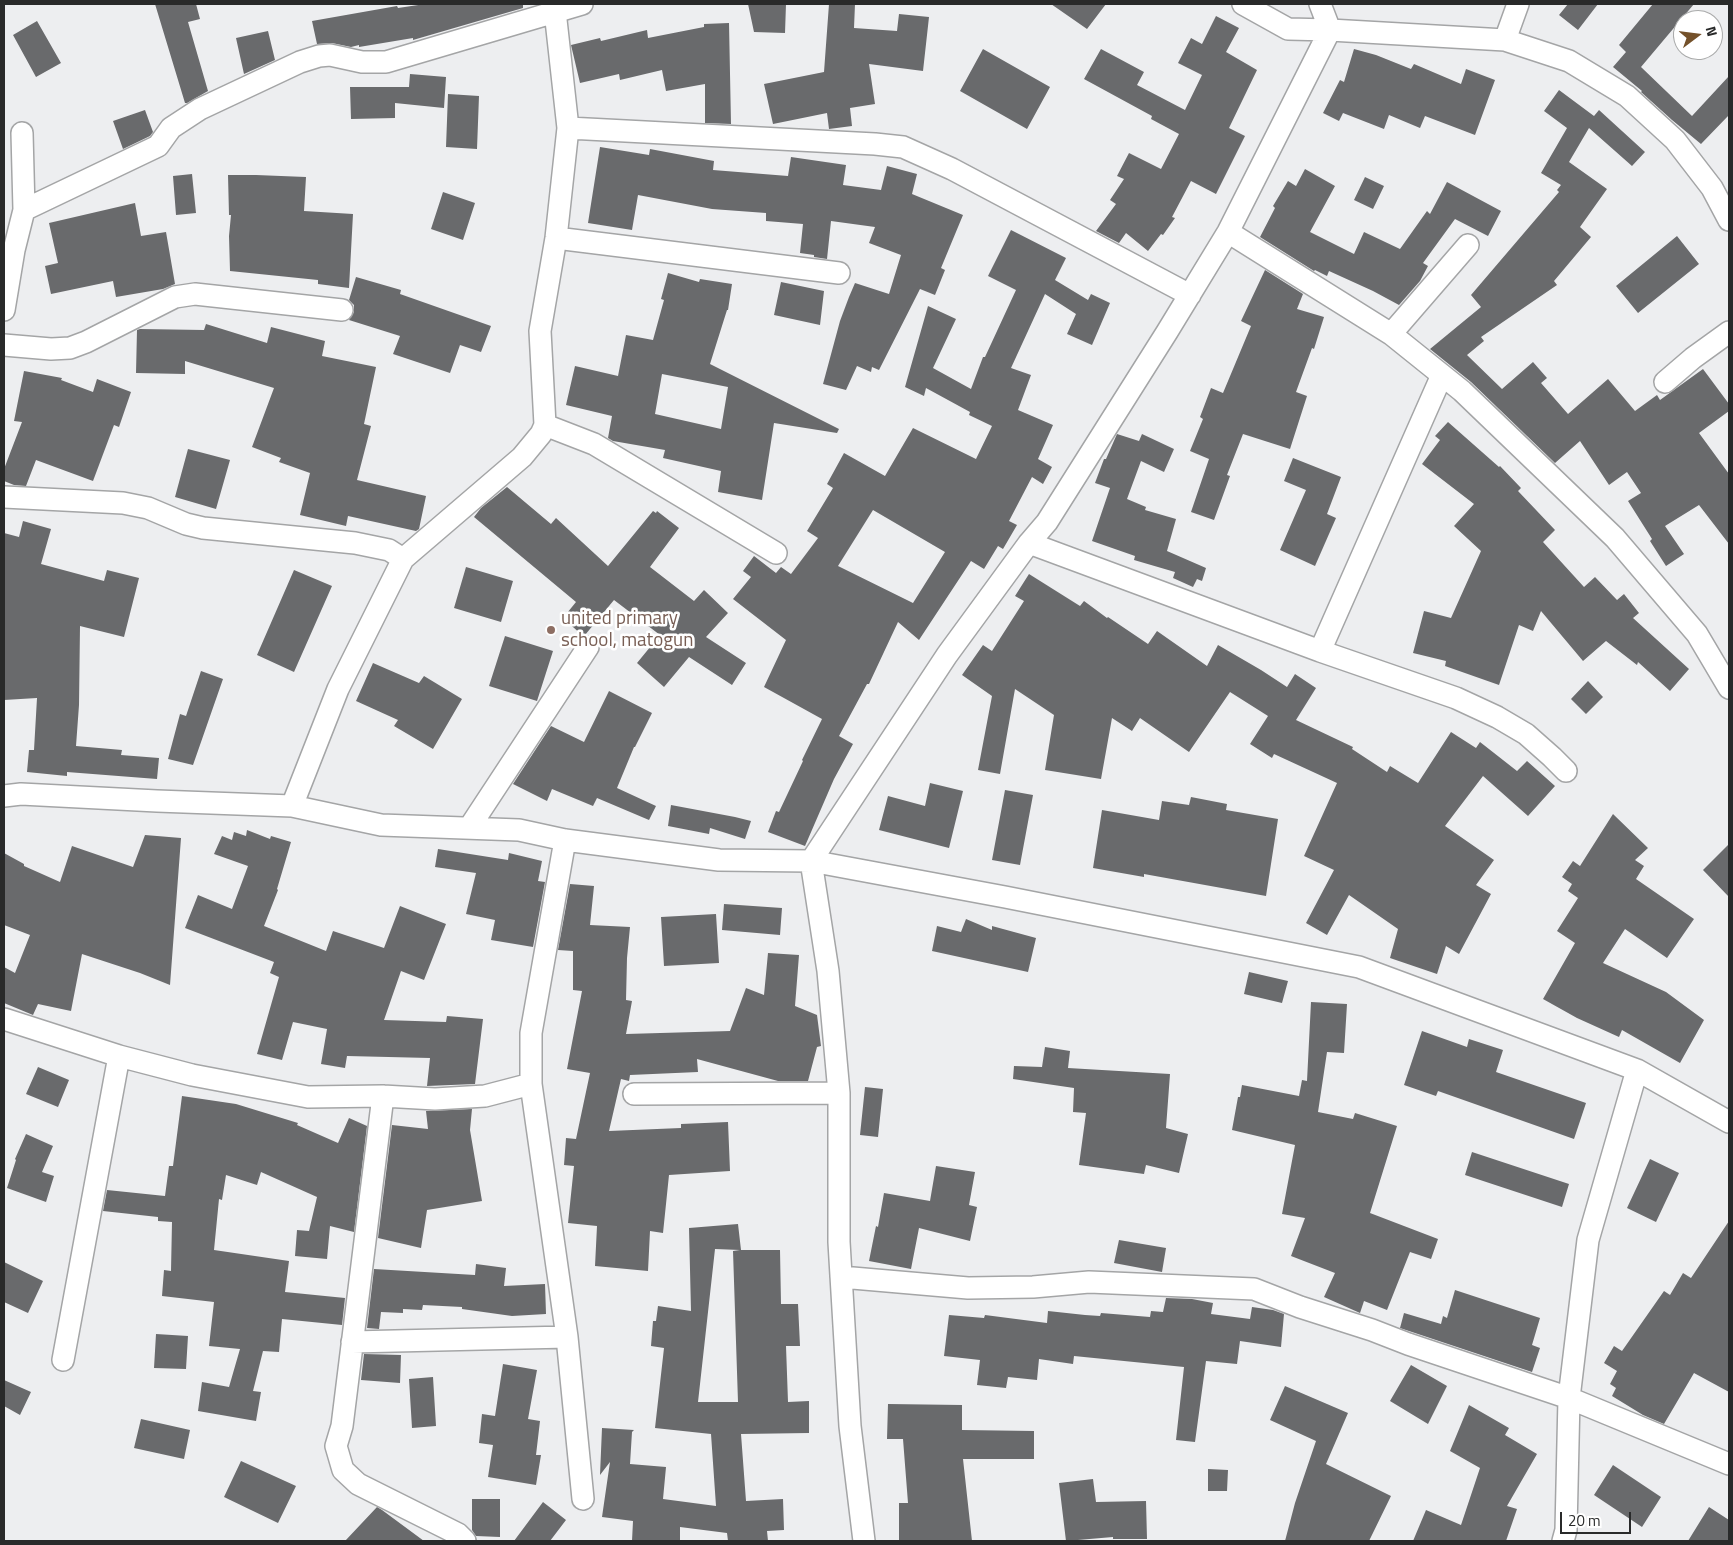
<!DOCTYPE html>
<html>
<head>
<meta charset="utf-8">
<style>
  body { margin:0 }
  #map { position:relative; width:1733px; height:1545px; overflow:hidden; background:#edeef0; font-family:"Titillium Web",sans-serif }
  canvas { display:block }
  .frame { position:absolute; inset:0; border:5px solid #292a2a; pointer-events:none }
  .north { position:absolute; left:1673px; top:10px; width:50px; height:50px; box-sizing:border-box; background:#fff; border:1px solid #a9aaaa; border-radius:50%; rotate:75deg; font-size:14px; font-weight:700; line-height:20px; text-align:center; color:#292a2a }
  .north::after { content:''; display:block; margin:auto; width:18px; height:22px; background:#74512a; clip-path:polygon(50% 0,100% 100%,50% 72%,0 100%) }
  .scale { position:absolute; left:1560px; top:1512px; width:71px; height:22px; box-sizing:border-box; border:2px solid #292a2a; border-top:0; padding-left:6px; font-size:15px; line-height:18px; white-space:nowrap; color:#292a2a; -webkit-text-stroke:4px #fff; paint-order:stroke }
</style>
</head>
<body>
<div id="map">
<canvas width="1733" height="1545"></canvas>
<div class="frame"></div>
<div class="north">N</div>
<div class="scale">20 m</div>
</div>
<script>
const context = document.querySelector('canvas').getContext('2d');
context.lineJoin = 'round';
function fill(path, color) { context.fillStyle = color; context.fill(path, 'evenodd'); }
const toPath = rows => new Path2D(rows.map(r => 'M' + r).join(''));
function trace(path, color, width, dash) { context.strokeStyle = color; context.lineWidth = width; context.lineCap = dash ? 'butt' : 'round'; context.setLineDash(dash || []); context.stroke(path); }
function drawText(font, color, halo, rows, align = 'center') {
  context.font = font + ' "Titillium Web",sans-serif'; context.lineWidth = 5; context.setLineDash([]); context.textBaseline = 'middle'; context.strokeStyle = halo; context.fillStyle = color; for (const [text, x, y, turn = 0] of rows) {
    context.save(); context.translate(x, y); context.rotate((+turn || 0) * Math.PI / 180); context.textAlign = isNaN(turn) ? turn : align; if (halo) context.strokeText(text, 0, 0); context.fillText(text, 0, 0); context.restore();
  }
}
const building = toPath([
  [155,4,196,4,200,19,188,22,208,91,187,103,185,103],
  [425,4,523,4,523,8,413,40,413,38,359,47,359,45,351,47,332,43,317,44,312,21,397,6,398,8],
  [748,4,786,4,785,33,754,32],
  [829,4,855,4,854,28,897,31,899,14,929,17,923,71,869,64,875,104,850,108,852,126,829,129,827,113,773,124,764,84,824,72],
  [1051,4,1106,4,1087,29],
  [1568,4,1598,4,1578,30,1559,15],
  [1653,4,1694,4,1641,67,1692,116,1729,76,1729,115,1701,144,1672,120,1641,92,1642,91,1613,67,1626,52,1619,45],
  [1216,16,1239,28,1226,52,1257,70,1229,128,1245,136,1216,194,1191,181,1172,217,1175,218,1163,235,1161,234,1148,251,1126,233,1119,243,1096,231,1116,204,1110,200,1124,179,1117,176,1129,153,1161,169,1179,134,1151,119,1152,116,1084,79,1101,49,1144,72,1137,85,1185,110,1202,75,1178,63,1191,38,1202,44],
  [37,21,61,63,36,77,13,35],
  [729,23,731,124,705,123,705,84,666,91,662,70,620,80,619,74,580,83,571,45,600,38,601,41,647,30,648,38,704,27,704,24],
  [268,31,275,60,244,74,236,38],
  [983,49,1050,87,1027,129,960,91],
  [1354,49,1376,55,1411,69,1414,64,1461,84,1466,69,1495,80,1475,135,1425,116,1420,128,1389,115,1384,129,1343,113,1339,121,1323,113,1340,80,1344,82],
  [410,74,446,77,444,108,395,103,395,118,351,119,350,87,409,87],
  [1559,90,1594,116,1599,110,1645,152,1632,166,1589,128,1569,162,1607,189,1580,227,1591,237,1554,281,1557,285,1481,337,1484,341,1467,355,1502,389,1533,362,1547,378,1541,383,1568,414,1608,379,1635,411,1657,395,1660,400,1703,369,1729,404,1729,411,1699,433,1729,474,1729,544,1699,505,1665,526,1684,554,1666,566,1650,541,1652,539,1628,501,1641,493,1627,472,1609,485,1580,441,1555,463,1471,382,1430,349,1481,307,1471,295,1559,192,1557,190,1561,185,1541,173,1567,128,1544,111],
  [448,94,479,96,477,149,446,147],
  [145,110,153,132,150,136,123,149,113,121],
  [600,147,649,155,650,149,714,161,713,170,788,176,791,157,846,165,843,185,881,190,887,166,917,174,912,194,963,215,941,268,945,270,935,295,920,289,879,370,872,367,871,372,857,366,846,390,823,384,840,321,849,297,855,283,889,294,901,255,869,243,875,227,831,221,827,259,814,257,814,255,800,253,803,224,766,221,766,213,712,209,638,195,632,230,588,223],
  [1305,169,1335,186,1310,232,1354,254,1364,232,1400,249,1427,211,1430,214,1447,182,1501,211,1488,236,1455,219,1423,263,1428,266,1420,281,1399,305,1373,291,1329,271,1327,276,1315,270,1314,271,1260,237,1275,208,1273,206,1288,181,1296,186],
  [192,174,196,213,176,215,173,176],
  [228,175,256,175,306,177,304,211,353,214,349,288,318,284,318,280,230,271,229,236,231,215,229,215],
  [1365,177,1384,186,1373,209,1354,200],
  [443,192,475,203,463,240,431,229],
  [135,203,141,236,166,232,175,284,163,289,116,297,113,281,51,294,45,266,58,263,49,223],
  [1011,230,1066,258,1055,280,1088,300,1091,294,1110,303,1092,345,1067,334,1076,314,1045,294,1011,368,1031,375,1018,410,1053,425,1038,459,1052,467,1043,484,1032,477,1009,521,1017,525,1003,549,998,546,984,569,971,561,919,640,898,622,869,684,867,684,839,736,853,744,834,779,805,846,768,832,776,811,779,812,803,761,802,760,822,719,764,687,786,640,733,599,751,577,743,571,754,556,776,573,781,567,791,574,818,538,807,531,833,488,827,484,844,453,885,476,913,428,976,459,992,426,969,415,970,412,926,388,924,396,905,387,928,306,956,319,933,368,971,389,983,357,985,357,1016,290,988,276],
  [873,510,945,552,913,603,838,566],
  [1677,236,1699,264,1638,313,1616,286],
  [1265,270,1303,294,1297,309,1324,317,1314,349,1312,348,1296,392,1307,396,1290,449,1243,434,1227,475,1230,476,1214,520,1191,512,1209,459,1190,451,1203,419,1200,417,1211,388,1223,393,1251,326,1241,321],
  [668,273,699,282,700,279,732,284,728,310,727,310,710,364,839,429,837,433,774,423,762,500,718,492,721,471,663,458,665,450,613,441,608,438,612,416,566,405,575,366,618,376,626,335,653,340,664,300,661,299],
  [662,374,728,387,721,429,655,414],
  [356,277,401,290,400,294,491,326,481,352,460,345,450,373,393,354,400,336,349,320,354,312,354,305,349,300],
  [781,282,824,291,820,325,774,315],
  [206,324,267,343,271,327,325,341,322,356,376,367,364,424,371,426,357,480,426,496,419,529,416,531,348,516,346,526,300,515,310,473,279,462,281,458,252,447,274,388,185,361,185,374,136,373,137,330,140,329,204,330],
  [24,371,62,378,61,380,93,392,97,379,131,392,119,427,114,425,93,481,36,460,26,486,14,485,4,481,4,469,22,422,14,421],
  [1448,422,1499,467,1500,466,1521,488,1518,491,1555,530,1543,542,1584,587,1595,577,1617,600,1624,594,1639,613,1633,618,1689,669,1670,691,1638,662,1637,665,1606,641,1583,661,1541,611,1533,631,1519,625,1499,685,1445,666,1446,661,1413,653,1424,611,1451,618,1481,551,1454,526,1474,504,1422,464,1440,440,1435,436],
  [1117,434,1139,441,1142,434,1174,449,1164,472,1141,461,1127,499,1146,507,1145,510,1176,519,1167,551,1206,568,1202,581,1197,579,1193,587,1173,578,1175,572,1134,560,1135,556,1092,541,1110,488,1095,483,1104,459,1106,459],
  [188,449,230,460,216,509,175,497],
  [1293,458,1341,477,1327,514,1336,518,1315,566,1280,550,1306,490,1284,481],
  [507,487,551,524,556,518,608,566,653,511,656,513,657,511,679,528,650,567,694,601,704,590,728,613,706,637,746,663,732,685,689,657,664,687,637,663,660,635,614,600,585,635,583,636,563,618,576,602,474,517,481,508],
  [23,521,51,529,41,564,104,581,107,570,139,578,124,637,80,626,79,705,76,746,122,750,121,755,159,758,157,779,67,772,67,776,27,772,29,750,34,750,37,698,4,700,4,533,19,537],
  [466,567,513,581,501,622,454,608],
  [294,570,332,586,294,672,257,655],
  [1029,574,1080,606,1084,601,1107,618,1108,617,1148,644,1157,631,1207,666,1218,645,1261,670,1287,687,1295,674,1316,688,1296,720,1353,747,1352,749,1387,772,1390,766,1418,783,1451,732,1476,748,1480,742,1517,771,1527,761,1555,786,1528,816,1483,776,1445,826,1494,860,1476,885,1491,894,1459,954,1446,946,1437,974,1390,958,1398,929,1349,895,1327,935,1306,923,1334,870,1304,856,1337,783,1274,754,1272,758,1250,744,1268,716,1230,692,1189,752,1140,718,1132,731,1112,718,1101,779,1045,770,1054,715,1015,689,1000,774,978,770,992,696,962,675,983,645,992,651,1024,601,1015,596],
  [505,636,553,651,537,701,489,686],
  [373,663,419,683,424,676,462,699,433,749,394,726,398,720,356,701],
  [201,671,223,679,193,765,168,759,180,714,186,716],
  [1588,681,1603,697,1586,714,1571,699],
  [609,691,652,713,635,747,634,747,617,788,656,806,649,820,597,798,593,806,552,789,547,801,513,784,551,726,584,742],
  [930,783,963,791,949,848,879,830,888,796,925,806],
  [1005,790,1033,795,1020,865,992,860],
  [1191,797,1227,804,1226,810,1278,819,1266,896,1144,874,1144,877,1093,868,1102,810,1159,820,1162,801,1189,805],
  [671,805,735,817,751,821,745,839,710,828,709,834,668,826],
  [1613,814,1648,848,1635,860,1644,866,1636,879,1694,919,1667,958,1625,929,1603,963,1666,992,1704,1020,1680,1063,1622,1030,1619,1037,1577,1018,1543,999,1575,943,1557,931,1578,898,1568,891,1572,884,1562,877,1573,861,1580,866],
  [247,830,270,839,271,836,291,842,277,889,278,890,264,926,326,951,333,931,384,948,400,906,446,924,424,980,401,971,384,1020,446,1022,447,1016,483,1019,475,1084,427,1086,430,1058,347,1056,345,1068,321,1064,327,1029,293,1022,282,1060,257,1054,279,977,270,973,274,962,185,928,198,895,232,909,248,866,214,854,222,836,232,840,234,832,246,836],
  [145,835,181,838,170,985,140,973,82,954,71,1011,38,1004,33,1015,4,1003,4,967,15,973,30,935,4,925,4,853,24,864,24,866,60,882,72,846,133,867],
  [1729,844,1729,897,1703,870],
  [438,849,508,860,509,853,542,861,538,881,545,882,533,947,491,940,495,920,466,914,476,873,435,867],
  [570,884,594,886,590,925,630,927,627,958,626,1000,632,1001,626,1034,730,1031,746,988,764,995,768,953,799,955,795,1006,817,1015,821,1046,817,1047,808,1081,778,1081,697,1059,698,1072,630,1075,629,1081,621,1079,609,1131,681,1128,681,1124,728,1122,730,1171,669,1175,663,1233,650,1231,648,1271,595,1266,597,1226,568,1223,574,1166,564,1165,566,1138,576,1139,590,1073,567,1069,582,991,573,990,573,951,558,950],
  [724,904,782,908,780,935,722,930],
  [716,914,719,963,664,966,661,917],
  [966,919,992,930,992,926,1036,938,1028,972,932,951,937,926,961,932],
  [1249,972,1288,981,1282,1003,1244,994],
  [1311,1002,1347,1004,1344,1053,1327,1052,1318,1112,1353,1119,1355,1113,1397,1126,1370,1213,1438,1239,1431,1259,1410,1252,1387,1310,1364,1301,1360,1313,1324,1297,1335,1273,1291,1256,1305,1218,1282,1214,1295,1145,1232,1130,1238,1097,1240,1097,1242,1085,1299,1096,1302,1080,1307,1081],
  [1422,1031,1467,1047,1469,1039,1503,1050,1496,1072,1586,1103,1574,1139,1438,1091,1436,1096,1404,1085],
  [1045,1047,1070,1051,1068,1068,1170,1074,1166,1128,1188,1134,1179,1173,1146,1165,1144,1174,1079,1165,1086,1113,1073,1112,1074,1088,1013,1079,1014,1066,1042,1067],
  [38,1067,69,1080,58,1107,26,1094],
  [865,1087,883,1089,878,1137,860,1135],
  [182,1096,236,1104,298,1123,297,1125,338,1143,349,1118,367,1126,354,1232,330,1226,327,1259,295,1256,297,1230,309,1231,317,1197,261,1172,257,1185,226,1175,222,1200,219,1199,214,1250,289,1261,285,1292,345,1298,342,1325,282,1319,279,1352,263,1351,253,1391,261,1392,256,1421,198,1411,202,1382,229,1387,240,1349,209,1346,214,1302,162,1296,164,1270,171,1271,172,1222,158,1221,158,1217,103,1211,107,1190,165,1196,169,1166,173,1166],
  [472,1109,470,1130,482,1201,427,1210,421,1248,378,1238,392,1125,428,1129,426,1111],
  [26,1134,53,1146,42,1172,54,1176,46,1202,7,1188,16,1160,15,1159],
  [1472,1152,1569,1184,1562,1207,1465,1175],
  [1650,1159,1679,1173,1656,1222,1627,1208],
  [936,1166,975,1172,969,1205,977,1207,970,1241,919,1228,911,1269,869,1261,876,1226,878,1227,884,1193,930,1201],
  [1729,1221,1729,1392,1694,1373,1664,1424,1643,1415,1612,1396,1616,1388,1610,1384,1617,1371,1604,1363,1614,1346,1622,1351,1664,1291,1670,1295,1683,1273,1691,1278],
  [738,1224,741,1250,780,1250,781,1304,798,1304,800,1346,786,1346,788,1402,809,1401,809,1433,741,1434,746,1501,783,1499,784,1530,767,1531,768,1541,728,1541,727,1533,680,1527,680,1541,632,1541,633,1521,602,1517,610,1462,600,1475,602,1428,634,1430,632,1432,630,1464,666,1467,663,1499,716,1506,711,1434,655,1428,664,1348,651,1346,653,1321,656,1321,658,1306,691,1311,689,1228],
  [715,1249,740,1250,733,1251,738,1402,698,1402],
  [1119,1240,1166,1248,1162,1272,1114,1263],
  [4,1262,43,1281,28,1313,4,1302],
  [476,1264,506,1268,504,1286,545,1284,546,1314,512,1316,462,1309,462,1307,423,1305,422,1310,403,1309,403,1313,381,1312,379,1329,367,1328,374,1269,475,1275],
  [1455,1290,1540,1318,1532,1345,1540,1348,1532,1372,1400,1328,1404,1313,1441,1324,1443,1316,1447,1318],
  [1166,1298,1192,1299,1213,1303,1211,1314,1250,1319,1252,1307,1273,1310,1284,1314,1281,1347,1240,1341,1237,1364,1206,1361,1195,1442,1176,1440,1184,1367,1074,1356,1073,1364,1039,1359,1037,1380,1008,1377,1006,1388,977,1385,980,1360,944,1356,949,1315,984,1318,985,1315,1047,1323,1048,1311,1085,1315,1100,1316,1101,1313,1150,1317,1151,1311,1163,1312],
  [156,1334,188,1336,186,1369,154,1368],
  [364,1354,401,1355,400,1383,361,1380],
  [503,1364,537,1370,528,1419,540,1421,536,1455,541,1455,536,1485,488,1477,493,1445,479,1443,482,1414,495,1416],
  [1411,1365,1447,1386,1428,1424,1390,1401],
  [433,1377,436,1426,412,1428,409,1379],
  [4,1380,31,1392,20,1415,4,1406],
  [1285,1386,1348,1413,1326,1464,1391,1496,1369,1541,1285,1541,1295,1503,1316,1441,1270,1420],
  [888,1404,962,1405,962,1430,1034,1431,1034,1459,963,1459,972,1541,899,1541,899,1503,908,1503,903,1439,887,1439],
  [1469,1405,1509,1428,1505,1435,1537,1454,1507,1506,1517,1509,1506,1541,1413,1541,1426,1510,1461,1525,1480,1468,1450,1451],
  [141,1419,190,1430,184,1459,134,1448],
  [241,1461,296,1486,278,1523,224,1497],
  [1613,1465,1661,1497,1642,1527,1594,1495],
  [1208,1469,1228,1470,1227,1491,1208,1491],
  [1093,1479,1096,1502,1146,1501,1147,1539,1113,1539,1113,1537,1066,1541,1059,1483],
  [472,1499,500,1499,500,1537,476,1536,472,1530],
  [543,1502,566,1520,550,1541,514,1541],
  [377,1507,382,1510,424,1541,345,1541],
  [1709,1507,1729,1520,1729,1541,1688,1541]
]);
const minor = toPath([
  [1243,4,1288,29,1330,30,1505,40,1569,61,1627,96,1675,140,1712,188,1729,220],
  [1505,40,1518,4],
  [568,128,875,144,903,147,952,169,1190,295],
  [24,210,158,146,171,128,200,109,300,62,319,56,330,55,362,62,386,62,582,4],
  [1228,232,1391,334,1462,391,1615,538,1697,634,1729,688],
  [556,238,839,273],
  [4,310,14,250,24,210,22,133],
  [1391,334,1468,245],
  [4,345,51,349,70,348,86,342,175,297,195,294,342,310],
  [1665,382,1693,358,1729,332],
  [545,425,594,444,776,553],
  [4,497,123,503,148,508,186,524,203,528,355,543,389,550,403,559],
  [1029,543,1320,651,1456,698,1497,717,1526,734,1552,757,1566,771],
  [1320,651,1442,375],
  [4,796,21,794,157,801,292,806,381,825,519,830,565,840,719,860,811,861,1005,897,1359,967,1637,1070,1729,1122],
  [292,806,338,689,403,559,522,457,541,434,545,425,540,331,556,238,568,128,555,11],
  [469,828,588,647],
  [565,840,531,1033,531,1084,567,1337,583,1499],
  [4,1019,119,1056,192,1075,308,1097,383,1096,435,1099,485,1096,531,1084],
  [634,1094,839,1093],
  [383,1096,342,1426,336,1446,343,1470,358,1484,458,1534,465,1541],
  [841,1277,968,1288,1033,1287,1089,1282,1254,1289,1300,1307,1372,1330,1408,1344,1569,1398,1729,1464],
  [352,1342,567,1337],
  [63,1360,119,1056],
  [864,1541,850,1426,839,1242,839,1093,828,971,811,861,947,655,1029,543,1047,522,1167,332,1228,232,1330,30,1320,4],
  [1563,1541,1566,1530,1569,1398,1588,1240,1637,1070]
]);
const markers = [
  [551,630,5,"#8d6e63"]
];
const educationNames = [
  ["united primary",561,619],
  ["school, matogun",561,641]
];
fill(building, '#696a6c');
trace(minor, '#a4a5a6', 24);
trace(minor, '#fff', 21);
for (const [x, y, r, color] of markers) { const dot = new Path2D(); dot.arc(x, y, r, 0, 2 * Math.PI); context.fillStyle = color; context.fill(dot); trace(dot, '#fff', 2); }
drawText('19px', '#785e54', '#fff', educationNames, 'left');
</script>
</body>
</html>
